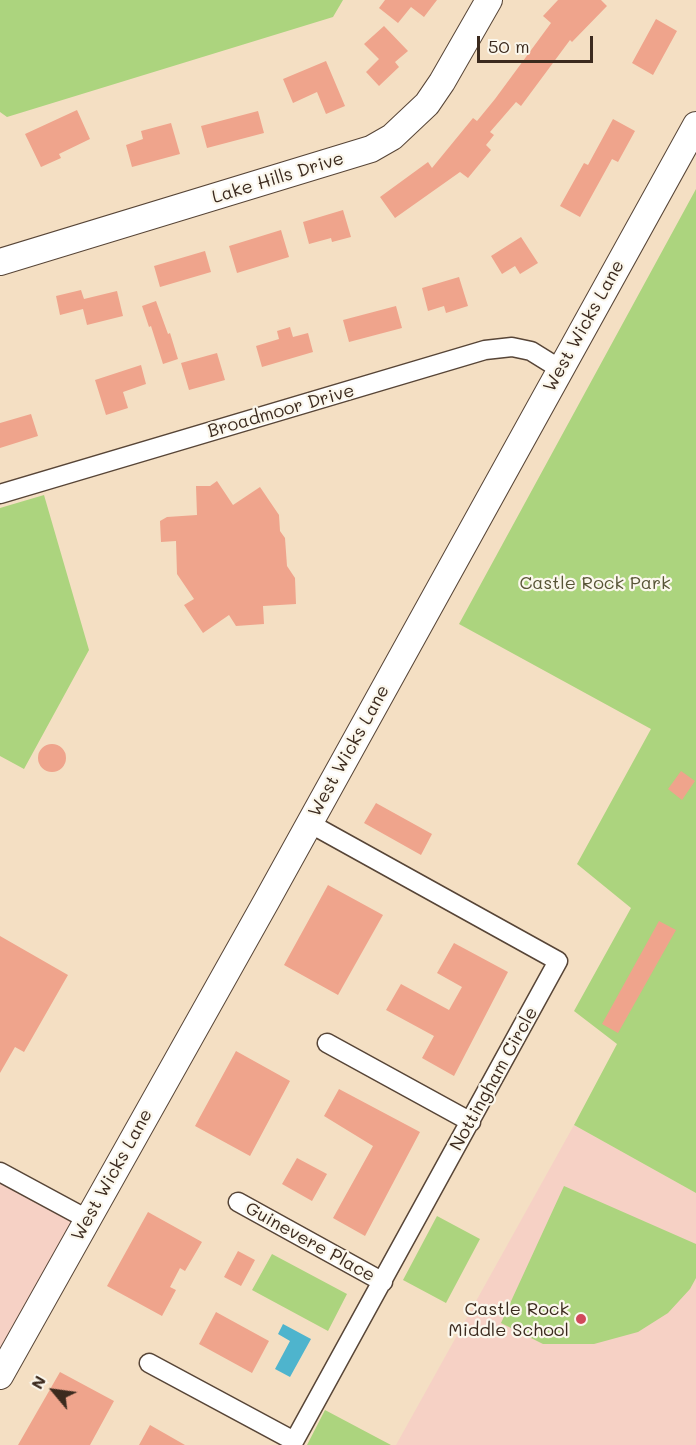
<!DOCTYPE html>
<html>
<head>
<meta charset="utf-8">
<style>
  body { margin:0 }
  #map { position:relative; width:696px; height:1445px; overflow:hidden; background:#f4dfc3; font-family:Mali,sans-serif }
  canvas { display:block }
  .north { position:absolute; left:24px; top:1361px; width:60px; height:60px; -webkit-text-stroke:4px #fbf7ec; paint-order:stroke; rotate:299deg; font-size:16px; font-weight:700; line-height:24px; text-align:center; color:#3b2a1e }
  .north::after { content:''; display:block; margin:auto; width:21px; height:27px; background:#3b2a1e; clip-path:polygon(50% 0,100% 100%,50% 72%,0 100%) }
  .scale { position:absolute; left:477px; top:36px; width:116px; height:27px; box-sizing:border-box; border:3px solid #3b2a1e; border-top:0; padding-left:8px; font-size:18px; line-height:21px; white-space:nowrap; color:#3b2a1e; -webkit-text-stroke:4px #fbf7ec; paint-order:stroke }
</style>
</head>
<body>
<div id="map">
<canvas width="696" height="1445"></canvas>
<div class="north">N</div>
<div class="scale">50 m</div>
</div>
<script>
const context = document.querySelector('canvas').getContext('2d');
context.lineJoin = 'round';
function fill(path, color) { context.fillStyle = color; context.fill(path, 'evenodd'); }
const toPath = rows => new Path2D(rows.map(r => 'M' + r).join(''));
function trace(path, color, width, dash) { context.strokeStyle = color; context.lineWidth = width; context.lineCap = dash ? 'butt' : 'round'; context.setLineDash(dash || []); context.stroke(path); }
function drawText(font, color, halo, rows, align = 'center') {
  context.font = font + ' Mali,sans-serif'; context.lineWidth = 4.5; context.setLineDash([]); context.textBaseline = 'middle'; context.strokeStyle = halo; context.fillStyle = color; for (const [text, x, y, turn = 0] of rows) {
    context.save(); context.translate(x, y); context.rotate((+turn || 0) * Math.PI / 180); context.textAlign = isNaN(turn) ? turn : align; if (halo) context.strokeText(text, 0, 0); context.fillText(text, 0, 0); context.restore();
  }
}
const built = toPath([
  [574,1125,696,1193,696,1445,396,1445],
  [0,1172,87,1219,0,1376]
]);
const green = toPath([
  [0,0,343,0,333,17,7,117,0,112],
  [696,189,696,1193,574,1125,617,1044,574,1011,631,908,577,864,651,729,459,624],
  [44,495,89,650,24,769,0,756,0,508],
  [564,1186,696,1244,696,1278,690,1289,668,1313,638,1332,594,1344,543,1344,501,1323],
  [437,1216,480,1239,446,1303,403,1280],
  [272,1254,347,1294,328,1331,252,1290],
  [325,1410,391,1445,307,1445]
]);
const water = toPath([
  [283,1324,311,1339,290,1377,275,1369,290,1341,278,1334]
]);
const building = toPath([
  [385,0,437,0,424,17,411,7,398,23,379,8],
  [558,0,601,0,607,6,572,42,570,40,521,106,516,102,490,132,494,135,486,145,491,150,468,178,460,172,395,218,380,197,428,162,432,168,473,118,477,121,495,99,551,23,543,16],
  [656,19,677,31,653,75,632,63],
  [384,26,408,51,395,62,399,67,379,86,366,72,379,59,364,44],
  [326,61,345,106,326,114,317,92,293,103,283,79],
  [77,110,90,139,59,154,61,158,41,167,25,134],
  [258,111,264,133,207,148,201,126],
  [613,119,635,131,618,162,612,159,580,217,560,206,584,163,588,165],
  [171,123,180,154,132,167,126,145,143,139,141,131],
  [343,210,351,237,332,242,331,238,309,244,303,222],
  [281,230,289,257,237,273,229,246],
  [521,237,538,263,520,274,515,266,502,274,491,256],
  [205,251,211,272,160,287,154,266],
  [459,277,468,306,446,313,444,306,428,311,422,288],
  [81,290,84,299,117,291,123,316,87,325,83,309,60,315,56,296],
  [156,301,168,334,170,333,178,359,163,364,151,326,149,327,142,306],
  [396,306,402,328,349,342,343,320],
  [290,327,293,337,308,333,313,352,262,367,256,346,279,339,277,331],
  [217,353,225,380,189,390,181,363],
  [141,365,146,384,123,392,128,408,106,415,95,380],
  [31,414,38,436,0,448,0,423],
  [217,481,233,505,260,487,279,515,280,531,285,538,287,566,295,578,296,604,263,606,264,624,236,626,229,615,203,633,184,605,194,599,177,574,176,541,161,542,160,521,167,517,197,515,196,486,210,486],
  '38 758a14 14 0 1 1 28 0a14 14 0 1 1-28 0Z',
  [681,771,695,781,682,800,668,789],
  [376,803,432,834,421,855,364,823],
  [328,885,383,915,338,995,284,965],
  [659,921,676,930,618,1033,602,1024],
  [0,936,68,975,24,1052,15,1047,0,1073],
  [454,943,508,972,454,1076,422,1058,434,1036,386,1010,401,984,449,1010,462,987,437,973],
  [236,1051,290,1081,250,1156,195,1126],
  [339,1089,420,1132,365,1236,333,1218,373,1146,324,1116],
  [297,1158,327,1174,312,1201,282,1184],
  [148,1212,202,1242,185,1271,180,1268,170,1287,176,1290,162,1316,107,1286],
  [238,1251,255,1260,241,1286,224,1277],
  [216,1312,269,1341,252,1373,199,1344],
  [60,1372,114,1401,90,1445,18,1445],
  [150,1425,185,1445,139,1445]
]);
const street = toPath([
  [0,494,485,350,512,347,531,351,560,369],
  [327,1043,471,1122],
  [0,1172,87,1219],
  [238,1202,383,1282],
  [149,1363,294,1441],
  [292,1445,558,961,309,823]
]);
const secondary = toPath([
  [0,262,371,149,392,137,427,104,442,82,489,0],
  [0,1376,266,902,696,125]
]);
const markers = [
  [581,1319,6,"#d1495b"]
];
const streetNames = [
  ["Lake Hills Drive",278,178,-17],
  ["West Wicks Lane",584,326,-61],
  ["Broadmoor Drive",281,411,-16],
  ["West Wicks Lane",349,751,-61],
  ["Nottingham Circle",494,1079,-61],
  ["West Wicks Lane",112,1175,-61],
  ["Guinevere Place",310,1242,29]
];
const parkNames = [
  ["Castle Rock Park",595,583]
];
const poiNames = [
  ["Castle Rock",569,1309],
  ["Middle School",569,1330]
];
fill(built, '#f6d1c5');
fill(green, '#acd47e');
fill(water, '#4eb4cd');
fill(building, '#efa48c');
trace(street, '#574537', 21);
trace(secondary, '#574537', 28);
trace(street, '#fff', 18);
trace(secondary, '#fff', 26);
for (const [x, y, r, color] of markers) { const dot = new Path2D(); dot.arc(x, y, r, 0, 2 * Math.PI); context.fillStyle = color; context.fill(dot); trace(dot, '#fbf7ec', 2); }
drawText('18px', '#3b2a1e', '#fbf7ec', streetNames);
drawText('18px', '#575436', '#fbf7ec', parkNames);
drawText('18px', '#3b2a1e', '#fbf7ec', poiNames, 'right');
</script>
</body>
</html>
